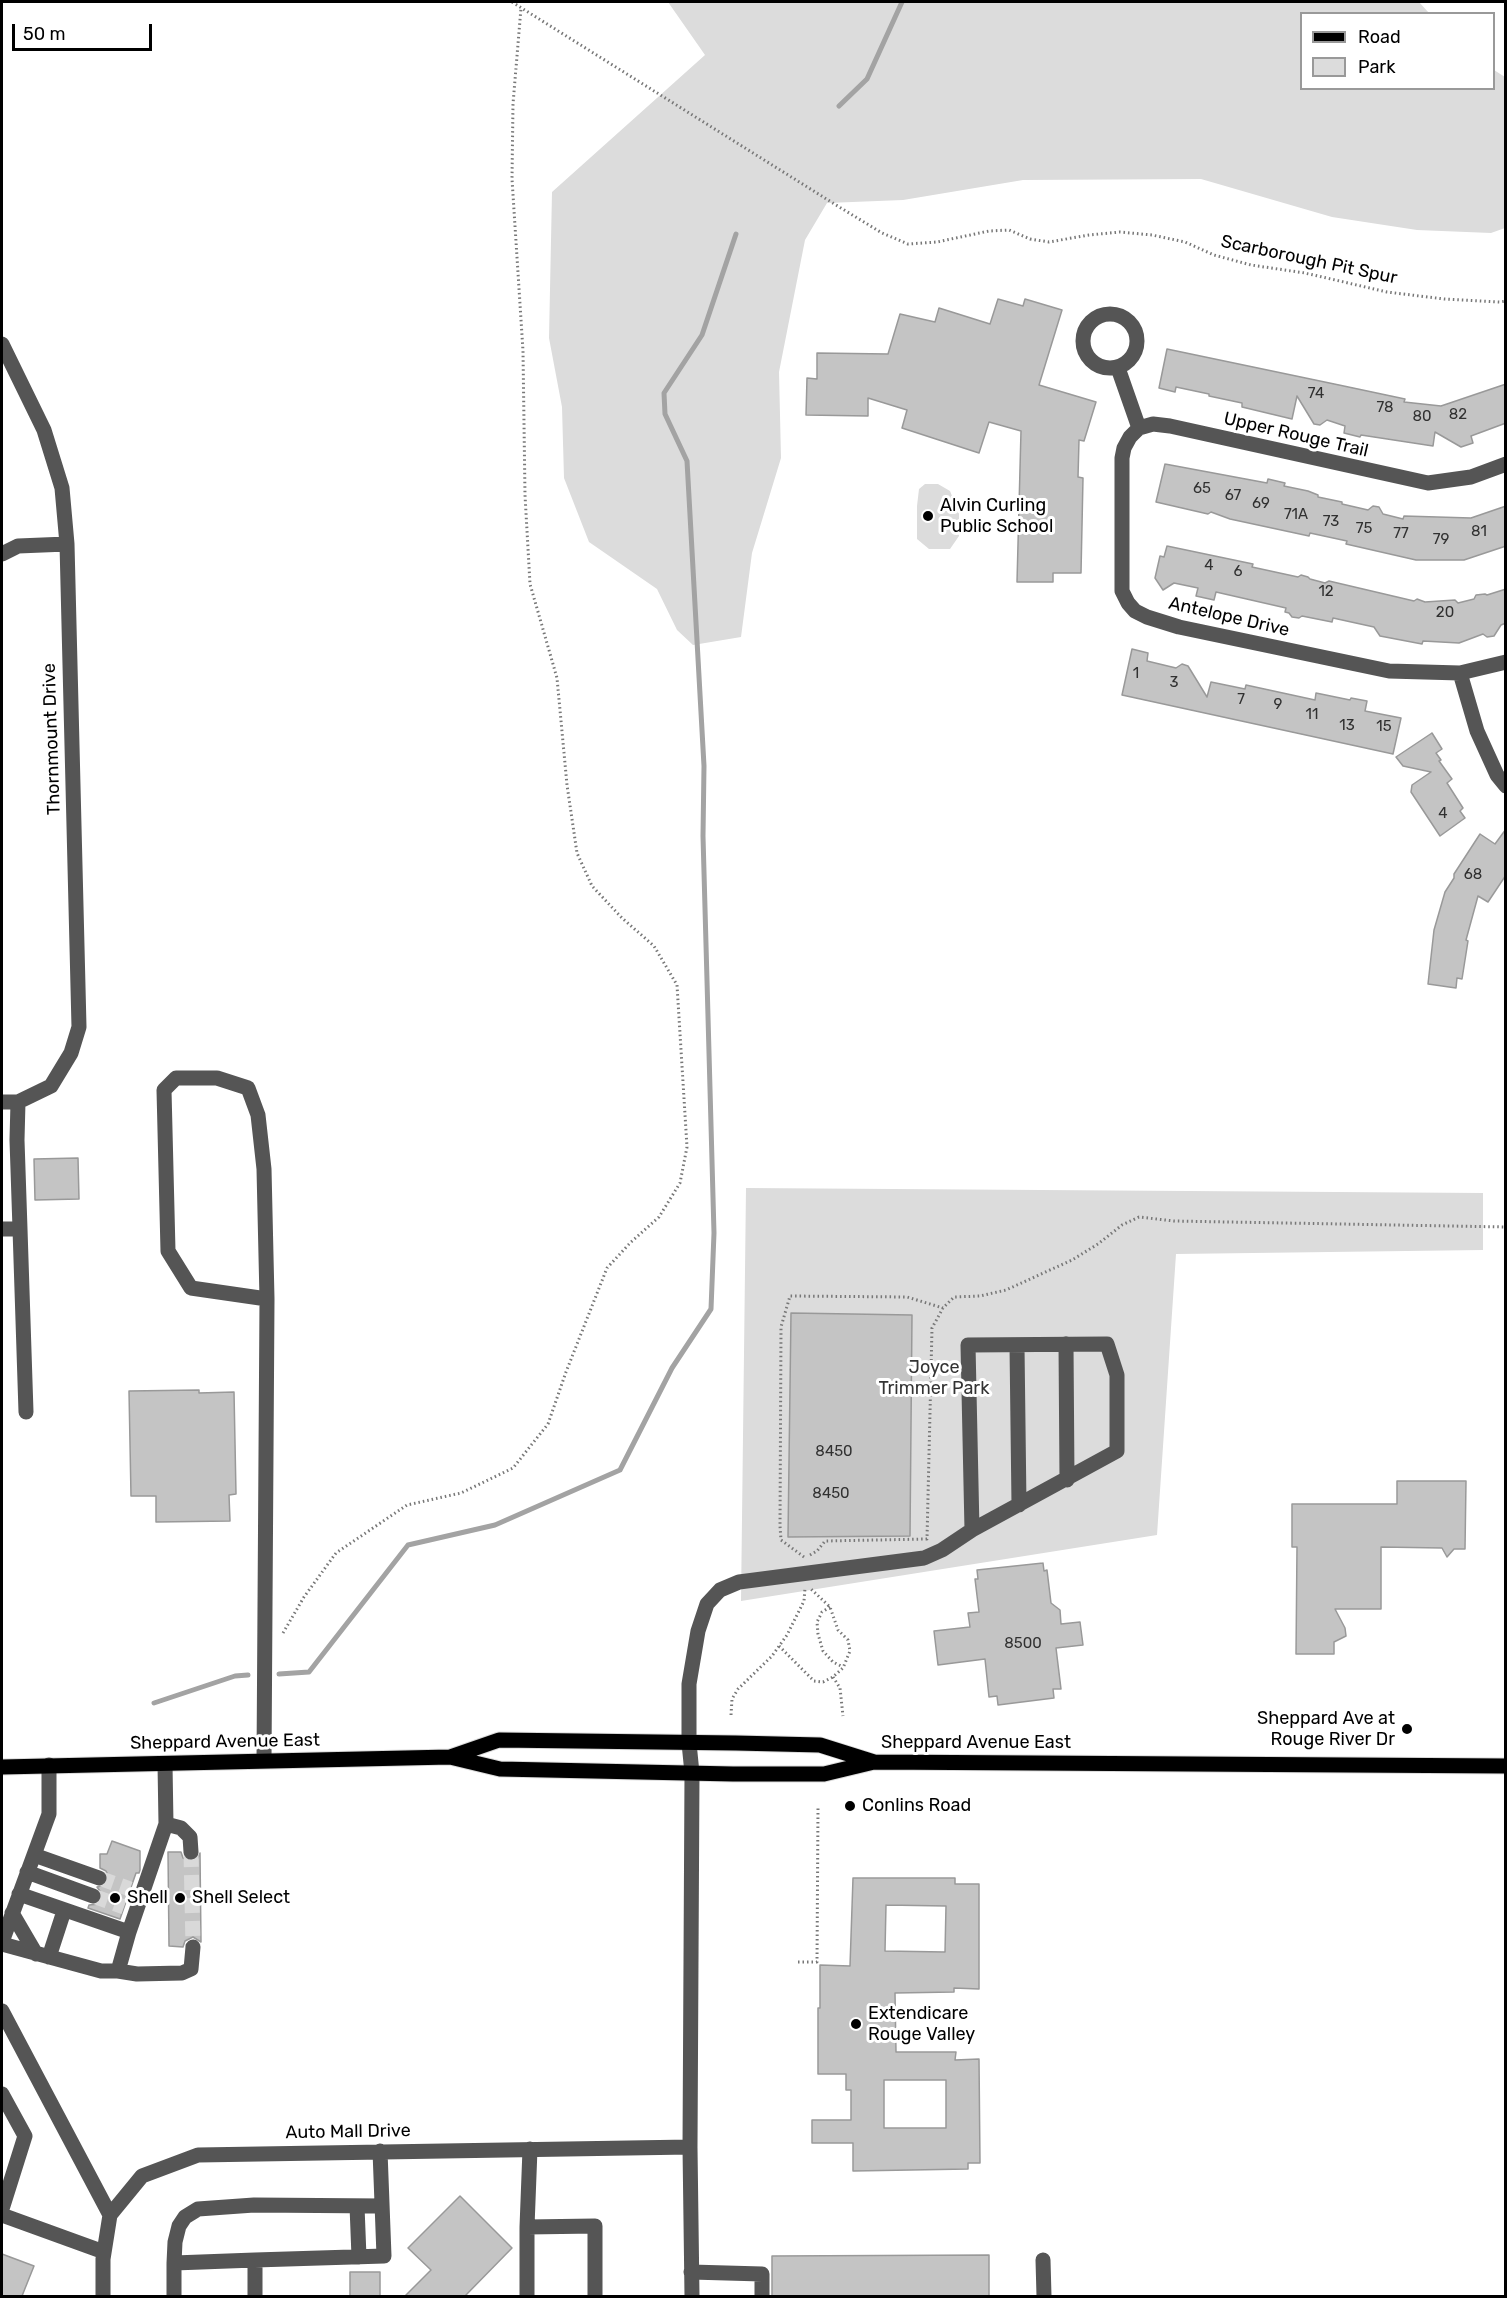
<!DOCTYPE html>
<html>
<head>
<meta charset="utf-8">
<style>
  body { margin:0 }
  #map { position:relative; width:1507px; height:2298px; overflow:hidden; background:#fff; font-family:Rubik,sans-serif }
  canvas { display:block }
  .frame { position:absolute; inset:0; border:3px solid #000; pointer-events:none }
  .legend { position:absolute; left:1300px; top:12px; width:195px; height:78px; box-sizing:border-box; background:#fff; border:2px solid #999; margin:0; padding:8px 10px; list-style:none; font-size:18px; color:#000 }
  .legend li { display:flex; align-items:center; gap:12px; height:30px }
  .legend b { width:30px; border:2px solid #999 }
  .scale { position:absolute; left:12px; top:24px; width:140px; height:27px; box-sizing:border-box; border:3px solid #000; border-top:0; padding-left:8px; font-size:18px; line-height:21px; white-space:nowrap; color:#000; -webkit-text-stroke:4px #fff; paint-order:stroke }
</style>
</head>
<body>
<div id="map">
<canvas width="1507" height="2298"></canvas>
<div class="frame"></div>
<ul class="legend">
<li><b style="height:8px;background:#000"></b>Road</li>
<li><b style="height:16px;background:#dcdcdc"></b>Park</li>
</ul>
<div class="scale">50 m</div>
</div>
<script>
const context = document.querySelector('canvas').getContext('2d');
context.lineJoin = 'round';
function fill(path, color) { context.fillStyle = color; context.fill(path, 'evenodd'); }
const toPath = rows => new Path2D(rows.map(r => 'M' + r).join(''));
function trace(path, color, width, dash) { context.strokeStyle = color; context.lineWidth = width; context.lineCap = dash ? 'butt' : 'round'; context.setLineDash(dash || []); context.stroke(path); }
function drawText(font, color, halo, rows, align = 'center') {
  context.font = font + ' Rubik,sans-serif'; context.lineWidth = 6; context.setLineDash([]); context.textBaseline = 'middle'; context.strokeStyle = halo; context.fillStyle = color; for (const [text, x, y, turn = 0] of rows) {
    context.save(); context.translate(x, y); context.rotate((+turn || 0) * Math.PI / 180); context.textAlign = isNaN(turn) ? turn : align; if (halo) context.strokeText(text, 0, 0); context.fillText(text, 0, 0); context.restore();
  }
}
const green = toPath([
  [668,2,1419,2,1429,13,1302,14,1302,88,1494,88,1494,70,1505,77,1505,228,1491,233,1417,230,1332,217,1201,179,1023,180,903,200,827,203,805,240,779,372,781,458,752,553,741,637,693,645,677,630,657,589,589,542,564,478,562,407,549,338,552,192,705,55],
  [925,484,938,484,950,491,959,513,959,536,950,549,929,549,917,539,917,506,919,489],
  [746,1188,1483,1193,1483,1250,1176,1254,1157,1535,741,1601]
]);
const stream = toPath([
  [839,106,867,79,902,2],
  [279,1674,309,1672,408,1545,495,1525,620,1470,672,1368,711,1309,714,1233,703,836,704,766,687,461,665,414,664,393,702,335,736,234],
  [154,1703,235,1676,248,1675]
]);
const building = toPath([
  [998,299,1023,306,1025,299,1062,310,1039,385,1096,402,1084,441,1079,440,1078,477,1083,478,1081,573,1053,573,1053,582,1017,582,1021,431,989,422,979,453,902,428,907,410,868,398,868,416,806,415,807,378,817,379,817,353,888,354,900,314,935,322,939,308,990,324,998,299],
  [1167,349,1339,385,1405,399,1404,402,1441,406,1506,384,1506,423,1471,436,1473,443,1461,447,1435,432,1433,446,1361,435,1360,437,1344,433,1345,426,1327,420,1320,425,1314,424,1297,396,1292,419,1242,407,1242,403,1209,396,1209,394,1176,387,1175,392,1159,388,1167,349],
  [1165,464,1267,483,1268,479,1285,483,1284,486,1308,491,1318,495,1318,497,1342,502,1342,504,1368,510,1373,506,1379,507,1383,514,1403,519,1404,516,1471,518,1506,506,1506,546,1464,560,1416,560,1346,544,1347,541,1310,533,1309,536,1230,519,1211,512,1208,514,1156,502,1165,464],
  [1167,546,1253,564,1252,567,1298,577,1301,575,1308,577,1310,579,1325,583,1329,581,1414,601,1417,599,1425,602,1455,600,1458,603,1474,599,1476,595,1485,594,1487,595,1506,589,1506,623,1501,625,1494,636,1487,637,1483,634,1459,643,1423,641,1422,644,1380,636,1374,627,1333,618,1332,622,1302,616,1299,618,1292,617,1289,613,1285,612,1286,608,1216,592,1214,600,1196,596,1198,588,1174,583,1163,590,1155,578,1160,556,1164,557,1167,546],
  [1132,649,1148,653,1147,661,1176,668,1182,664,1188,666,1207,697,1211,682,1245,689,1246,685,1315,700,1316,693,1350,700,1351,698,1367,701,1365,711,1401,718,1393,754,1122,695,1132,649],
  [1432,733,1442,749,1436,753,1441,760,1439,761,1452,779,1447,783,1463,808,1460,811,1465,818,1440,836,1411,792,1412,785,1431,772,1403,766,1396,757,1432,733],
  [1506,829,1506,875,1488,902,1478,896,1466,940,1468,941,1462,979,1457,978,1456,988,1428,984,1434,930,1445,892,1454,878,1454,874,1480,834,1495,844,1506,829],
  [78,1158,79,1199,35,1200,34,1159,78,1158],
  [791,1313,912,1315,910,1536,788,1537,791,1313],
  [199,1390,199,1393,234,1392,236,1494,229,1495,230,1521,156,1522,156,1496,131,1496,129,1391,199,1390],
  [1397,1481,1466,1481,1465,1549,1454,1549,1447,1557,1442,1548,1381,1547,1381,1609,1335,1609,1345,1628,1346,1636,1334,1642,1334,1654,1296,1654,1297,1547,1292,1547,1292,1504,1397,1504,1397,1481],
  [1043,1563,1044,1571,1047,1570,1051,1603,1060,1610,1061,1624,1080,1622,1083,1645,1056,1648,1061,1689,1053,1689,1054,1698,998,1705,997,1696,989,1697,985,1659,938,1665,934,1631,970,1627,968,1613,979,1612,975,1579,978,1579,977,1570,1043,1563],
  [112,1841,140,1851,140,1870,139,1873,136,1873,120,1919,88,1908,89,1905,99,1904,102,1899,102,1894,97,1887,106,1885,109,1877,106,1871,100,1868,100,1854,107,1854,112,1841],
  [168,1852,181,1852,183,1858,191,1862,197,1860,200,1853,201,1942,193,1937,185,1941,183,1947,169,1946,168,1852],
  [853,1878,955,1878,955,1884,979,1884,979,1989,954,1988,954,1992,895,1993,896,2052,956,2052,955,2060,979,2059,980,2163,968,2163,968,2169,853,2171,853,2143,812,2143,812,2120,851,2120,851,2090,846,2090,846,2074,818,2074,818,2008,820,2008,820,1965,850,1966,853,1878],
  [886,1905,946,1906,945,1952,885,1951,886,1905],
  [884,2080,946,2080,946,2128,884,2128,884,2080],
  [460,2196,512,2248,465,2296,405,2296,431,2270,408,2248,460,2196],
  [2,2254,34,2266,22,2296,2,2296,2,2254],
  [989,2255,989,2296,772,2296,772,2256,989,2255],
  [350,2272,380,2272,380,2296,350,2296,350,2272]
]);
const minorTunnel = toPath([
  [191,1852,193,1947],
  [99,1878,130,1889],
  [93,1896,124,1907]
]);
const path = toPath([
  [512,2,836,205,882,233,908,244,937,242,989,231,1009,230,1030,239,1049,242,1089,235,1120,232,1152,235,1185,242,1214,255,1251,265,1305,273,1387,292,1444,299,1500,302,1506,301],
  [810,1555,817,1551,825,1541,927,1539,932,1328,943,1308,954,1297,980,1296,1006,1290,1072,1260,1098,1244,1122,1225,1139,1217,1174,1221,1506,1227],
  [804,1557,781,1540,780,1526,781,1327,790,1296,907,1297,943,1308],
  [830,1607,822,1612,817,1622,818,1634,823,1651,833,1662,843,1667],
  [283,1633,304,1597,336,1553,407,1505,461,1493,513,1468,548,1424,566,1372,607,1268,631,1242,659,1217,680,1183,687,1147,677,985,654,946,622,918,592,886,577,853,567,785,557,678,530,584,525,495,523,351,512,179,513,104,521,8],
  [779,1646,814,1681,823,1682,833,1677,843,1668,850,1651,848,1640,838,1630,830,1607,811,1589],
  [833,1677,840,1688,843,1716],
  [731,1715,732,1699,738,1689,772,1656,787,1635,804,1601,805,1588],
  [798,1962,817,1962,818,1808]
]);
const minor = toPath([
  '1083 341a27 27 0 1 1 54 0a27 27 0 1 1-54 0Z',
  [2,344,44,430,62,488,67,544,79,1027,71,1053,51,1086,18,1102,2,1102],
  [1118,368,1139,428],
  [1506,464,1471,477,1428,483,1170,426,1153,424,1139,428,1130,437,1124,448,1122,458,1122,591,1128,603,1135,611,1147,617,1179,627,1389,671,1460,673,1506,662],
  [2,554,18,546,67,544],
  [1460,673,1477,731,1497,775,1506,786],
  [18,1102,17,1140,20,1229],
  [2,1229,20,1229,26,1412],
  [1066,1344,1067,1480],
  [1017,1346,1019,1505],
  [264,1760,267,1299,264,1169,258,1115,248,1088,217,1078,176,1078,164,1090,168,1251,191,1288,267,1299],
  [166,1824,181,1828,190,1837,191,1852],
  [34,1855,99,1878],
  [27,1872,93,1896],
  [19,1894,129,1932,166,1824,165,1764],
  [12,1913,36,1954],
  [2,1942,49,1814,49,1765],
  [2,1944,101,1971,118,1971,129,1932],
  [49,1957,64,1911],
  [118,1971,137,1974,182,1973,191,1969,193,1947],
  [2,2011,110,2215],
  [2,2094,25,2136,2,2209],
  [530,2149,527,2227,595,2226,595,2296],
  [357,2206,359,2257],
  [2,2215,104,2252],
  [1043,2260,1044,2296],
  [174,2263,175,2242,179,2226,185,2217,198,2209,254,2205,382,2206],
  [691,2272,762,2274,762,2296],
  [103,2296,103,2259,110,2215,142,2176,198,2155,690,2147],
  [174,2296,174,2263,255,2260],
  [255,2296,255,2260,384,2256,380,2151],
  [527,2296,527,2227],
  [692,2296,690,2147,692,1773,689,1743,689,1684,698,1631,707,1604,720,1590,739,1582,924,1558,942,1550,972,1530,968,1345,1107,1344,1117,1375,1117,1451,972,1530]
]);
const major = toPath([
  [450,1757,499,1740,736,1743,820,1745,874,1762],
  [2,1767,450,1757,500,1769,733,1774,824,1774,874,1762,1506,1766]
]);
const markers = [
  [928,516,6,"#000"],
  [1407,1729,6,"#000"],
  [850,1806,6,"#000"],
  [115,1898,6,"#000"],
  [180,1898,6,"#000"],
  [856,2024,6,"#000"]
];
const numberNames = [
  ["74",1316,394],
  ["78",1385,408],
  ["82",1458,415],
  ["80",1422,417],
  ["65",1202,489],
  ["67",1233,496],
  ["69",1261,504],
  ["71A",1296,515],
  ["73",1331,522],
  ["75",1364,529],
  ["81",1479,532],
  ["77",1401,534],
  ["79",1441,540],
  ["4",1209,566],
  ["6",1238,572],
  ["12",1326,592],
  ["20",1445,613],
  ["1",1136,674],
  ["3",1174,683],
  ["7",1241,700],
  ["9",1278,705],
  ["11",1312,715],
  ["13",1347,726],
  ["15",1384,727],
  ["4",1443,814],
  ["68",1473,875],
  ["8450",834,1452],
  ["8450",831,1494],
  ["8500",1023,1644]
];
const streetNames = [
  ["Scarborough Pit Spur",1309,260,12],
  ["Upper Rouge Trail",1296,435,13],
  ["Antelope Drive",1229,617,13],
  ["Thornmount Drive",52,739,-92],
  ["Sheppard Avenue East",225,1742,-1],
  ["Sheppard Avenue East",976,1743],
  ["Auto Mall Drive",348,2132,-1]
];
const poiNames = [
  ["Alvin Curling",940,506],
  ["Public School",940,527],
  ["Sheppard Ave at",1395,1719,"right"],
  ["Rouge River Dr",1395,1740,"right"],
  ["Conlins Road",862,1806],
  ["Shell",127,1898],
  ["Shell Select",192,1898],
  ["Extendicare",868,2014],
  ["Rouge Valley",868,2035]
];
const parkNames = [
  ["Joyce",934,1368],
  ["Trimmer Park",934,1389]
];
fill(green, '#dcdcdc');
trace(stream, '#a3a3a3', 5);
fill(building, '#c4c4c4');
trace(building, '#999', 1.5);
trace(minorTunnel, '#d9d9d9', 15, [15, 8]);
trace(major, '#dbdbdb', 17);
trace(path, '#777', 3, [1.5, 3]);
trace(minor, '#555', 15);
trace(major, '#000', 15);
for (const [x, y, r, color] of markers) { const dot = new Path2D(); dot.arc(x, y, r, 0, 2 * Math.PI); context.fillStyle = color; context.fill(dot); trace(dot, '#fff', 2); }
drawText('15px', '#313131', null, numberNames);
drawText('18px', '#000', '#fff', streetNames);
drawText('18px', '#000', '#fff', poiNames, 'left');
drawText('18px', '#333', '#fff', parkNames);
</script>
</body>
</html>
